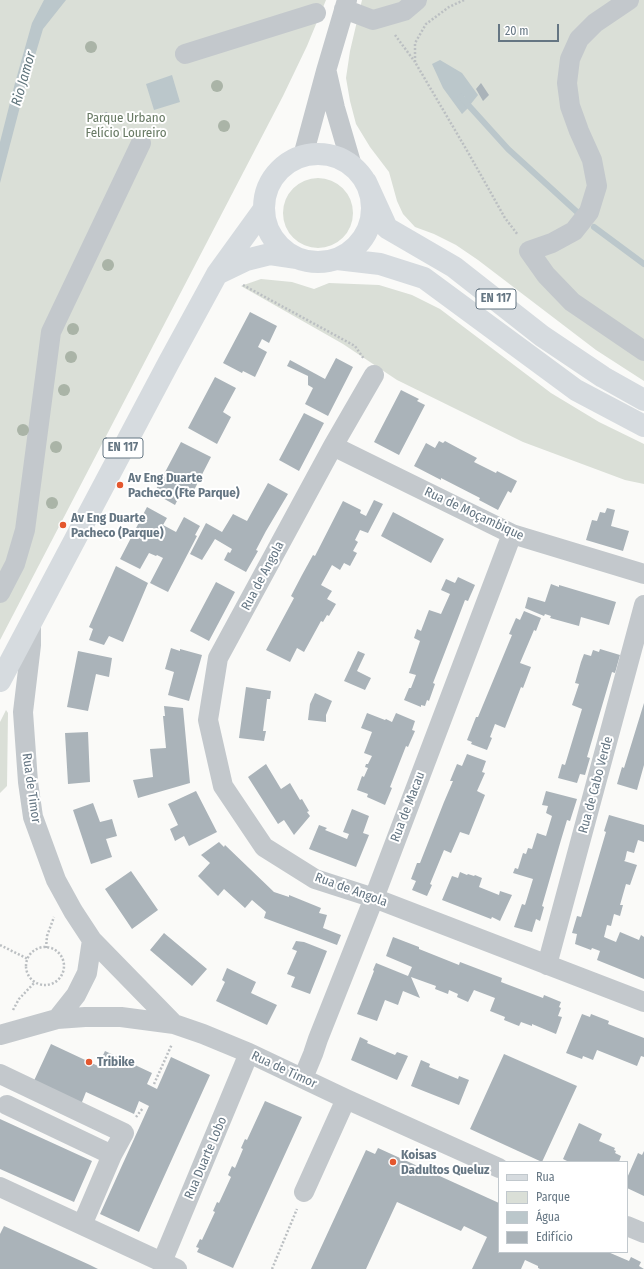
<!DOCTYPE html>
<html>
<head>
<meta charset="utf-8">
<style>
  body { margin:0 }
  #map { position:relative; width:644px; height:1269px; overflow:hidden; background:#fafaf8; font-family:"Fira Sans Condensed",sans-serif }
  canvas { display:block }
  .legend { position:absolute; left:498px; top:1161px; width:130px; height:92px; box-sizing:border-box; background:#fff; border:1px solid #c1c8cd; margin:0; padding:5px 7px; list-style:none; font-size:12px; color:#657683 }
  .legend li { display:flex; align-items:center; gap:8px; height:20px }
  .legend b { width:20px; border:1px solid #c1c8cd }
  .scale { position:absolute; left:498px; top:24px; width:61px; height:18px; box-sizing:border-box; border:2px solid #657683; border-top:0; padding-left:5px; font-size:12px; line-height:14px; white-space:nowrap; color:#657683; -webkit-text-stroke:3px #fff; paint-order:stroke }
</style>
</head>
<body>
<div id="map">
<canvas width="644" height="1269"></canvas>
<ul class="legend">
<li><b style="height:5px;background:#d6dbdf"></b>Rua</li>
<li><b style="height:11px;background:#dadfd7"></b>Parque</li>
<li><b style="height:11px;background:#bbc7cb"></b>Água</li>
<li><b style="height:11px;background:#aab3b9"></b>Edifício</li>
</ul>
<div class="scale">20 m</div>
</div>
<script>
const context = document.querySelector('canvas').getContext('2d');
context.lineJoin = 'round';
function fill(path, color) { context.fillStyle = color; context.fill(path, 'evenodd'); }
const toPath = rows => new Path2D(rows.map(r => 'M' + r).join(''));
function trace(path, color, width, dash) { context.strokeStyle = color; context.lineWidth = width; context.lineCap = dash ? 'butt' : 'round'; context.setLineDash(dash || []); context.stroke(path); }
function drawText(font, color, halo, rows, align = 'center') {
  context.font = font + ' "Fira Sans Condensed",sans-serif'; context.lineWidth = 4; context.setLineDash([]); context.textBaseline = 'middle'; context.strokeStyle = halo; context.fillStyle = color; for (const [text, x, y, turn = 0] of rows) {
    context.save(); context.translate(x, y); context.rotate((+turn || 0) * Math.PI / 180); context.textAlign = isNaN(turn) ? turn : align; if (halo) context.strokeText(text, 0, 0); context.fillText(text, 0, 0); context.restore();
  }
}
const green = toPath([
  [0,0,326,0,307,46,283,96,0,640],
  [362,0,644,0,644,381,596,350,478,260,456,245,434,234,415,227,403,214,397,201,389,172,370,147,356,124,350,101,346,78,350,51],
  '283 213a35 35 0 1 1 70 0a35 35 0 1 1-70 0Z',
  [261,279,292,282,314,289,329,283,379,285,412,295,440,309,551,393,599,422,644,444,644,484,625,480,523,442,397,380,343,344,241,286],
  [6,710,8,713,7,786,0,793,0,722]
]);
const water = toPath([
  [44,0,66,0,43,29,22,99,0,183,0,142,15,83,32,23],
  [440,60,462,73,478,95,470,105,464,96,462,97,469,107,462,114,443,88,432,64],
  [172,75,180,102,154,110,146,84]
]);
const stream = toPath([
  [461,97,508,149,577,212],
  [594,227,644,264]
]);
const building = toPath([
  [481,83,489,95,483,101,476,89],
  [107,112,110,119,102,122,100,114],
  [250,312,277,326,269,343,262,339,258,347,267,352,255,377,243,371,242,373,223,363],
  [336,358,353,367,328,416,305,404,313,388,308,385,308,376,287,366,290,360,325,379],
  [215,377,236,388,223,412,231,417,217,444,188,428],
  [401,390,419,399,417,401,425,405,399,455,374,442],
  [304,413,324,423,299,471,279,460],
  [439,441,443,443,445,441,458,448,477,458,474,462,496,473,497,471,517,481,511,493,508,491,498,510,479,500,480,498,441,478,441,480,414,466,426,443,435,448],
  [181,442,211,457,192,494,183,489,175,505,154,493],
  [268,483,288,494,266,531,256,550,258,551,246,572,224,560,228,552,230,553,232,549,215,539,202,560,190,554,206,523,222,532,233,514,247,521],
  [374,500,383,504,368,533,360,530,355,540,358,542,353,551,357,553,350,566,344,563,340,570,332,565,321,585,332,591,327,599,336,604,329,616,327,615,323,622,321,621,304,652,297,648,290,662,266,650,294,598,291,596,302,575,313,555,315,556,343,501,361,510,360,513,366,516],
  [147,507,167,518,163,525,176,532,184,517,200,526,195,535,197,536,168,592,150,583,163,558,157,555,156,556,149,553,140,569,120,559],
  [607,508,615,510,611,526,629,531,623,551,586,540,592,520,597,521,600,512,605,513],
  [393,512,444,539,431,563,381,536],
  [116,566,148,583,123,642,109,636,104,645,89,640,93,629,89,627],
  [458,577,475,585,468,601,465,600,457,621,433,683,435,684,429,701,427,700,425,706,421,705,421,707,404,700,409,688,411,688,416,675,409,673,420,641,414,638,417,629,421,631,429,610,441,614,450,594,441,590,446,579,455,583],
  [216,582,235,592,209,641,190,631],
  [551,584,559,587,559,585,616,602,609,625,581,617,579,626,550,618,551,616,545,614,544,616,525,608,528,597,545,602],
  [524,611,541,618,536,631,534,630,520,663,531,667,523,688,521,687,505,728,495,724,490,737,492,738,487,750,471,744,472,742,467,740,476,717,478,717,512,635,509,634,516,618,520,620],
  [171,648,180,651,180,649,202,655,189,701,168,695,174,672,165,669],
  [600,649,620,655,615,673,612,672,587,757,590,758,585,775,580,774,577,783,558,778,562,764,565,765,582,709,572,705,579,684,575,683,581,662,584,654,591,656,593,650,599,652],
  [78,651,112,658,109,677,96,674,88,711,67,707],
  [358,651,365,654,357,671,371,678,365,690,344,681],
  [246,687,271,691,270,699,267,699,263,731,266,731,264,741,239,738],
  [315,693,332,701,326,715,326,722,308,720,310,704],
  [644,703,644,765,637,790,617,784,622,767,624,768],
  [164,706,183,708,190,783,138,798,133,780,153,777,150,749,166,748,163,716,165,716],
  [367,713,385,720,386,719,392,722,396,713,415,721,412,730,415,731,408,747,406,746,390,787,392,788,385,805,367,797,368,794,357,790,362,776,364,777,368,768,365,767,366,764,368,764,372,756,364,753,372,732,361,728],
  [88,732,90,782,68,784,65,733],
  [467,754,486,761,482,772,485,773,477,791,485,795,469,835,460,832,451,853,444,850,430,884,432,885,427,896,412,890,416,881,411,879,417,863,420,863,444,802,453,781,450,781,457,764,462,766],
  [266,764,281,789,290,783,300,800,302,799,309,811,307,812,310,816,294,835,284,820,278,824,248,777],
  [196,791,217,832,189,846,184,836,175,841,170,829,178,825,168,804],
  [546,791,577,799,570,821,567,820,561,840,542,906,544,907,540,921,536,919,532,932,514,927,522,904,525,905,533,879,513,873,515,868,518,869,523,853,526,854,528,848,532,849,537,833,546,836,552,816,546,813,548,806,542,805],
  [93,803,100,822,112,819,117,836,106,839,112,857,91,864,73,810],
  [352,809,369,816,363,833,369,835,356,867,309,849,319,825,327,828,325,830,347,839,349,834,343,832],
  [609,815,644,825,644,842,638,840,634,853,627,851,625,860,624,861,637,865,630,885,626,884,620,905,623,905,620,916,614,914,611,926,607,925,604,937,616,942,620,932,639,940,641,935,644,937,644,979,597,960,600,951,592,948,591,950,575,944,577,934,572,933,577,916,581,917,606,832,604,831],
  [219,842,224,847,225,845,274,892,289,897,289,895,321,908,319,913,327,915,323,928,341,935,337,945,264,918,266,912,252,900,245,908,224,889,218,896,198,876,210,863,201,855],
  [131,871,158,910,132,929,105,889],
  [460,872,467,875,468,874,474,876,475,875,482,878,479,887,499,895,500,891,512,895,500,921,492,917,491,919,442,900,452,876,458,878],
  [164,933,207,969,192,986,150,950],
  [393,937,419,947,419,949,459,965,460,962,502,978,501,982,543,998,544,995,561,1002,559,1007,561,1008,558,1016,562,1017,556,1034,532,1024,532,1026,521,1022,519,1026,504,1020,505,1017,490,1011,495,998,474,990,468,1002,457,997,458,994,449,990,448,994,435,989,436,986,411,977,420,998,403,991,398,1005,385,1000,377,1021,357,1014,374,971,373,970,376,963,408,976,412,967,386,956],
  [296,941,304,942,327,951,310,994,291,987,295,977,287,974,297,951,292,949],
  [227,968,256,982,251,993,277,1005,267,1025,216,1001,225,982,222,980],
  [582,1014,590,1017,591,1014,609,1021,608,1024,644,1038,644,1057,641,1056,637,1066,597,1050,593,1060,583,1056,582,1059,566,1053],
  [360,1037,368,1041,367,1043,395,1055,397,1052,408,1056,397,1080,351,1060],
  [51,1044,98,1066,105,1051,152,1073,147,1084,157,1089,171,1057,210,1075,139,1232,100,1214,149,1106,139,1101,134,1114,86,1092,80,1107,32,1085],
  [504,1054,577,1086,542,1162,470,1129],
  [421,1060,430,1064,429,1067,458,1079,459,1076,469,1080,459,1105,411,1086],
  [265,1101,302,1117,233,1268,197,1252,199,1248,196,1247,200,1239,202,1240,215,1212,213,1211,217,1202,219,1203,231,1177,228,1175,232,1166,235,1168,243,1149,241,1148,245,1139,247,1140],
  [0,1119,92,1161,74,1202,0,1169],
  [579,1123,602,1134,599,1141,615,1148,614,1150,616,1151,615,1153,621,1156,619,1162,569,1162,563,1159],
  [378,1148,499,1203,499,1252,608,1252,629,1261,631,1257,641,1262,639,1266,644,1269,540,1269,538,1268,538,1266,525,1260,521,1269,472,1269,487,1237,464,1226,461,1231,397,1202,366,1269,311,1269,366,1150,375,1154],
  [644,1151,644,1196,627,1188,627,1178,638,1153,642,1155],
  [4,1226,90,1265,98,1269,0,1269,0,1234]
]);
const path = toPath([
  [464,0,449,7,426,24,415,43,415,62,469,154,505,218,518,235],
  [395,35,415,62],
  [243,285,355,346,364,359],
  [0,945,28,959],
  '26 966a19 19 0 1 1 38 0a19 19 0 1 1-38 0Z',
  [46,948,47,936,54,917],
  [13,1010,19,999,35,982],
  [154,1084,172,1044],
  [136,1117,143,1108],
  [272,1269,297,1209]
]);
const minor = toPath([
  [629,0,595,23,579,39,570,59,567,83,570,106,579,131,592,160,597,186,589,212,574,231,552,243,529,251,546,275,572,302,644,351],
  [344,9,373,20,404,11,417,0],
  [185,54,316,13],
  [327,73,335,108,352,166],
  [303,156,326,71,347,0],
  [374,375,333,446,218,658,208,720,223,786,264,847,315,879,374,898,644,1002],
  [333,446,512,534,644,574],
  [0,593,15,564,25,530,51,332,141,143],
  [31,623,31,645,23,712,28,782,33,817,56,880,73,911,92,940,174,1024,203,1034,249,1053,346,1099,499,1168],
  [547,965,644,605],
  [57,1019,76,995,87,973,92,940],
  [0,1035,57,1019,85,1017,121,1017,174,1024],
  [0,1074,124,1133,112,1155],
  [303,1078,313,1054,318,1039,374,898,512,534],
  [7,1105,112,1155,82,1225],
  [0,1187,177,1269],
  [304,1192,346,1099],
  [627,1226,644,1233],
  [162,1262,249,1053]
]);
const major = toPath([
  '264 208a54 54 0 1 1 108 0a54 54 0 1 1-108 0Z',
  [366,182,387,228,454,267,542,336,603,377,644,400],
  [337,259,380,264,424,278,576,390,644,426],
  [219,273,246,260,270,254,297,258],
  [0,681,169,362,217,274,264,209]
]);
const trees = [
  [91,47],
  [217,86],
  [224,126],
  [108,265],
  [73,329],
  [71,357],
  [64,390],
  [23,430],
  [56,447],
  [52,503]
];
const markers = [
  [120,485,4,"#e4572e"],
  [63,525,4,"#e4572e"],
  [89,1062,4,"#e4572e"],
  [393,1162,4,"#e4572e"]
];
const shields = [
  [496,299,40],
  [123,448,40]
];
const shieldNames = [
  ["EN 117",496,299],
  ["EN 117",123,448]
];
const parkNames = [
  ["Parque Urbano",126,118],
  ["Felício Loureiro",126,133]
];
const poiNames = [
  ["Av Eng Duarte",128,478],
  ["Pacheco (Fte Parque)",128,493],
  ["Av Eng Duarte",71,518],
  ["Pacheco (Parque)",71,533],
  ["Tribike",97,1062],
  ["Koisas",401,1155],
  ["Dadultos Queluz",401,1170]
];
const streetNames = [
  ["Rua de Moçambique",474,514,25],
  ["Rua de Angola",263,576,-62],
  ["Rua de Cabo Verde",596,785,-75],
  ["Rua de Timor",31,788,82],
  ["Rua de Macau",408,807,-69],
  ["Rua de Angola",351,890,20],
  ["Rua de Timor",284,1070,25],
  ["Rua Duarte Lobo",206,1158,-67]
];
const waterNames = [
  ["Rio Jamor",24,79,-74]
];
fill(green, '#dadfd7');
fill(water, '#bbc7cb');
trace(stream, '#bbc7cb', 6);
fill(building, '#aab3b9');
trace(path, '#bbbfc2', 2.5, [2, 2]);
trace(minor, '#c3c8cc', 20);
trace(major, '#d6dbdf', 22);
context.fillStyle = '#aab4a7';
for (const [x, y] of trees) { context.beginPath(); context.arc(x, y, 6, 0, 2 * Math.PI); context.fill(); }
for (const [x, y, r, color] of markers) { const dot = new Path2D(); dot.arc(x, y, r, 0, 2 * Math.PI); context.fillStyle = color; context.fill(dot); trace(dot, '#fff', 1.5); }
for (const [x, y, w] of shields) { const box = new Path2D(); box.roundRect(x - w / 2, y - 10, w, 20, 3); context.fillStyle = '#fff'; context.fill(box); trace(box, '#657683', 1); }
drawText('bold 12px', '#657683', null, shieldNames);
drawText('13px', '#687a64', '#fff', parkNames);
drawText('bold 13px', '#657683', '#fff', poiNames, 'left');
drawText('13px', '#657683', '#fff', streetNames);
drawText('italic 14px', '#60757c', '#fff', waterNames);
</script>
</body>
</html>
